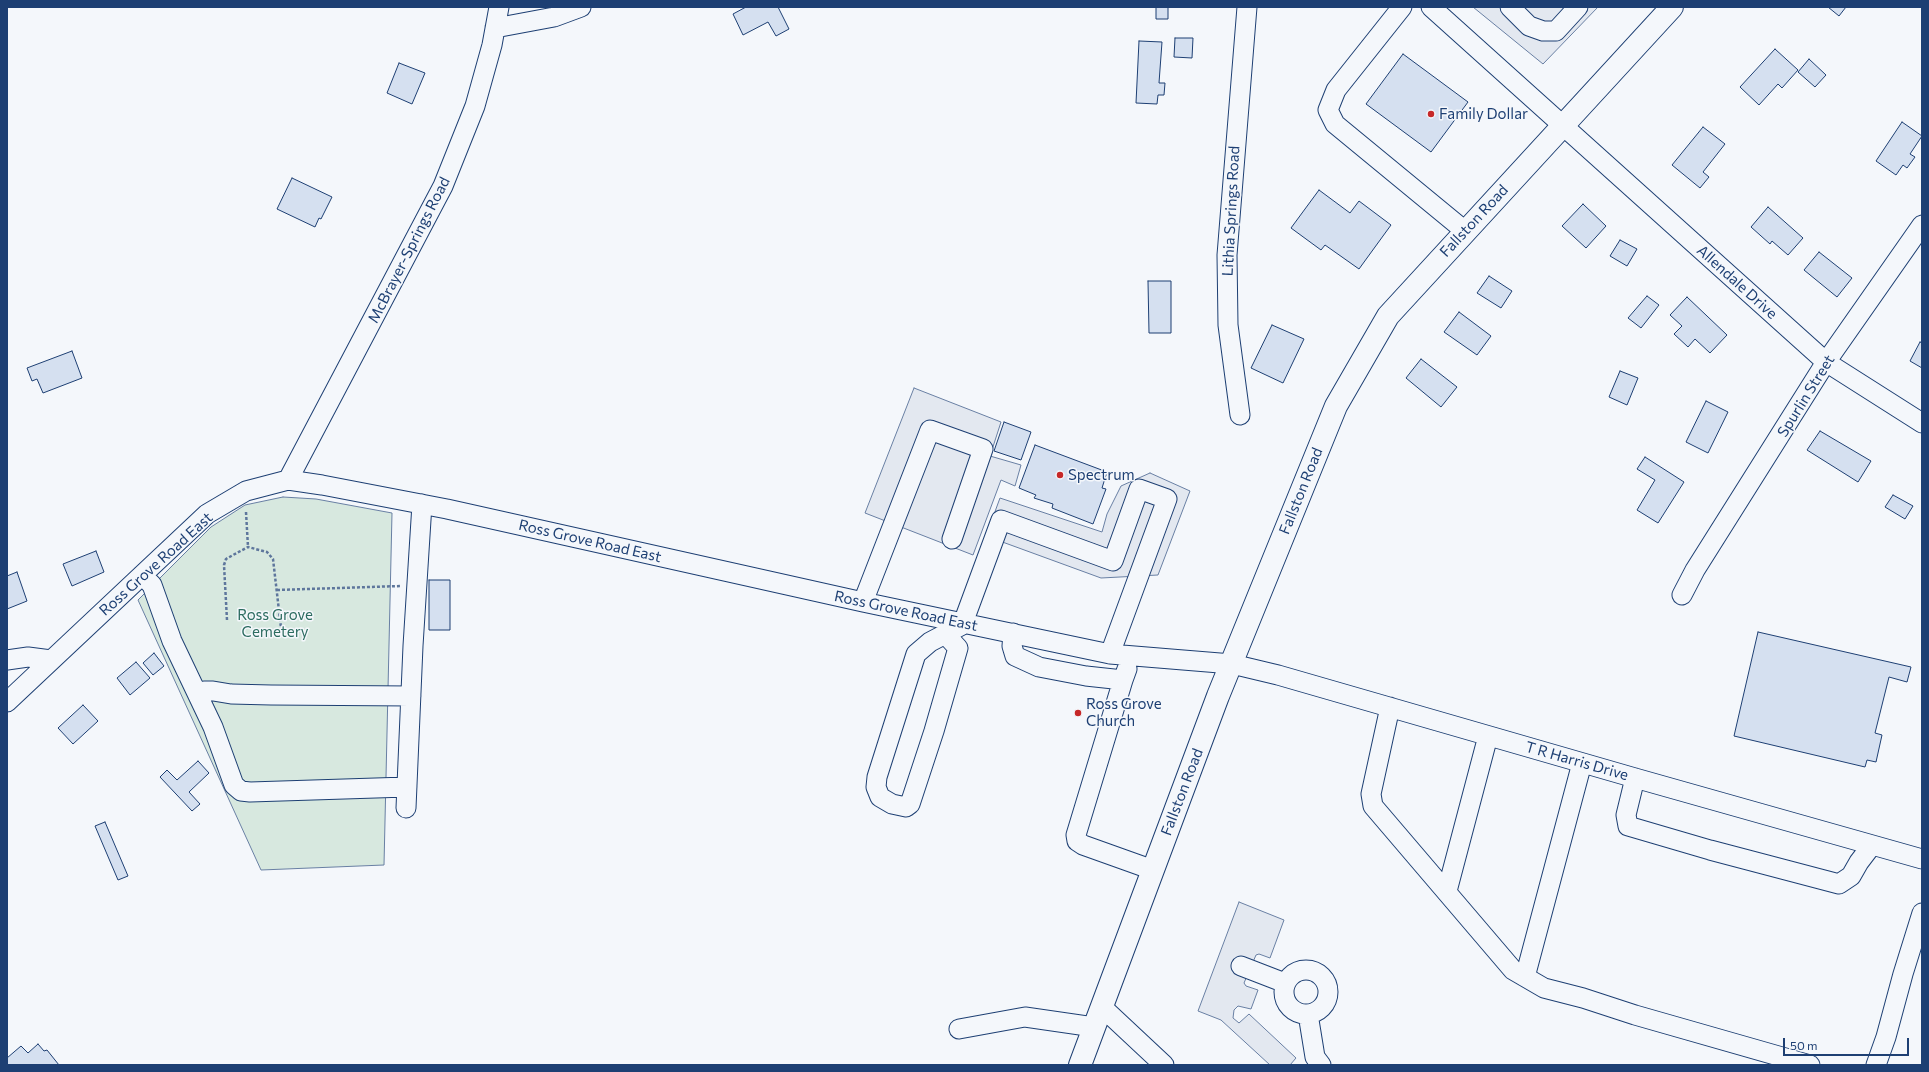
<!DOCTYPE html>
<style>
body{margin:0}
#map{position:relative;width:1929px;height:1072px;overflow:hidden;background:#f4f7fb;font-family:Commissioner,sans-serif}
canvas{display:block}
.frame{position:absolute;inset:0;border:8px solid #1d3f73;pointer-events:none}
.scale{position:absolute;left:1783px;top:1038px;width:126px;height:18px;box-sizing:border-box;border:2px solid #1d3f73;border-top:0;padding-left:5px;font-size:12px;line-height:14px;white-space:nowrap;color:#1d3f73;-webkit-text-stroke:3px #f4f7fb;paint-order:stroke}
</style>
<div id="map">
<canvas width="1929" height="1072"></canvas>
<div class="frame"></div>
<div class="scale">50 m</div>
</div>
<script>
const ctx = document.querySelector('canvas').getContext('2d');
ctx.lineJoin = 'round';
function fill(path, color) { ctx.fillStyle = color; ctx.fill(path, 'evenodd'); }
const toPath = rows => new Path2D(rows.map(r => 'M' + r).join(''));
function trace(path, color, width, dash) { ctx.strokeStyle = color; ctx.lineWidth = width; ctx.lineCap = dash ? 'butt' : 'round'; ctx.setLineDash(dash || []); ctx.stroke(path); }
function write(font, color, halo, rows, align = 'center') {
  ctx.font = font + ' Commissioner,sans-serif'; ctx.lineWidth = 3; ctx.setLineDash([]); ctx.textBaseline = 'middle'; ctx.strokeStyle = halo; ctx.fillStyle = color; for (const [text, x, y, turn = 0] of rows) {
    ctx.save(); ctx.translate(x, y); ctx.rotate((+turn || 0) * Math.PI / 180); ctx.textAlign = isNaN(turn) ? turn : align; if (halo) ctx.strokeText(text, 0, 0); ctx.fillText(text, 0, 0); ctx.restore();
  }
}
const green = toPath([
 [283,497,316,499,392,513,384,865,261,870,138,600,211,527,245,505,283,497]
]);
const parking = toPath([
 [1473,7,1598,7,1543,64,1473,7],
 [914,388,1001,422,990,456,1021,465,1015,486,1001,480,973,555,865,513,914,388],
 [1150,473,1190,491,1158,575,1101,578,986,536,1000,498,1102,532,1107,514,1121,486,1150,473],
 [1239,902,1284,920,1270,958,1259,954,1256,955,1244,983,1246,986,1258,990,1251,1009,1238,1006,1234,1010,1233,1018,1239,1023,1249,1014,1296,1058,1290,1065,1270,1065,1221,1020,1198,1011,1239,902]
]);
const building = toPath([
 [746,7,778,7,789,29,776,36,768,22,743,35,733,14,746,7],
 [1156,7,1168,7,1168,19,1156,19,1156,7],
 [1828,7,1846,7,1839,16,1828,7],
 [1175,38,1193,38,1192,58,1174,57,1175,38],
 [1139,41,1162,42,1159,83,1165,83,1164,95,1158,95,1157,104,1136,103,1139,41],
 [1775,49,1798,70,1782,88,1778,84,1759,105,1740,87,1775,49],
 [1403,54,1468,102,1431,152,1366,104,1403,54],
 [1809,59,1826,75,1815,87,1798,72,1809,59],
 [399,63,425,73,412,104,387,93,399,63],
 [1902,122,1922,136,1910,154,1915,157,1907,168,1903,165,1896,175,1876,161,1902,122],
 [1703,127,1725,144,1703,172,1709,177,1700,188,1672,165,1703,127],
 [292,178,332,197,321,219,319,218,315,227,277,209,292,178],
 [1319,190,1350,213,1359,201,1391,225,1359,269,1325,245,1321,250,1291,228,1319,190],
 [1583,204,1606,226,1586,248,1562,226,1583,204],
 [1768,207,1803,238,1788,255,1772,241,1770,244,1751,227,1768,207],
 [1620,240,1637,249,1627,266,1610,256,1620,240],
 [1819,252,1852,278,1837,297,1804,270,1819,252],
 [1489,276,1512,291,1501,308,1477,293,1489,276],
 [1148,281,1171,281,1171,333,1149,333,1148,281],
 [1647,296,1659,305,1641,328,1628,318,1647,296],
 [1687,297,1727,335,1710,353,1695,339,1688,347,1674,334,1682,326,1670,315,1687,297],
 [1459,312,1491,336,1477,355,1444,332,1459,312],
 [1272,325,1304,339,1283,383,1251,368,1272,325],
 [1920,342,1922,343,1922,368,1910,361,1920,342],
 [72,351,82,378,43,393,37,379,32,381,27,368,72,351],
 [1421,359,1457,387,1441,407,1406,378,1421,359],
 [1620,371,1638,378,1627,405,1609,397,1620,371],
 [1706,401,1728,412,1708,453,1686,442,1706,401],
 [1004,422,1031,432,1021,460,994,451,1004,422],
 [1820,431,1871,461,1858,482,1807,450,1820,431],
 [1035,445,1107,472,1102,488,1106,489,1093,524,1052,508,1053,504,1034,498,1036,495,1019,488,1035,445],
 [1645,457,1684,482,1658,523,1637,510,1655,480,1637,469,1645,457],
 [1893,495,1913,506,1905,519,1885,507,1893,495],
 [96,551,104,572,72,586,63,564,96,551],
 [17,572,27,601,7,609,7,576,17,572],
 [429,580,450,580,450,630,429,630,429,580],
 [1758,632,1911,667,1907,682,1889,677,1875,733,1882,735,1876,762,1867,760,1865,767,1734,736,1758,632],
 [154,653,164,666,153,675,143,663,154,653],
 [136,662,150,678,130,695,117,678,136,662],
 [83,705,98,721,73,744,58,728,83,705],
 [198,761,209,773,189,792,200,804,192,811,160,777,167,770,177,780,198,761],
 [105,822,128,876,118,880,95,826,105,822],
 [38,1044,44,1051,47,1050,59,1065,7,1065,7,1058,21,1046,28,1053,38,1044]
]);
const path = toPath([
 [246,512,248,547],
 [277,590,401,586],
 [227,620,224,565,226,559,233,555,248,547,267,552,273,559,281,628]
]);
const minor = toPath([
 [1402,7,1336,90,1328,110,1335,124,1465,231],
 [1431,7,1826,362,1922,423],
 [1510,7,1529,26,1543,31,1556,31,1578,7],
 [495,28,554,17,581,7],
 [1240,415,1228,325,1227,255,1247,7],
 [288,480,443,186,475,106,492,45,499,7],
 [142,575,152,585,172,641,213,727,234,785,241,791,250,792,407,787],
 [1682,595,1695,570,1826,362,1922,225],
 [863,602,930,430,983,449,952,539],
 [963,623,1001,520,1113,561,1139,489,1167,499,1110,654],
 [1013,633,1012,646,1015,656,1039,667,1086,676,1123,680,1127,669],
 [946,635,958,648,934,731,910,804,906,807,892,804,880,797,876,787,877,777,916,654,930,642,966,623],
 [7,660,28,657,51,660],
 [1123,680,1076,835,1077,841,1083,845,1153,870],
 [198,693,204,691,213,691,231,694,271,695,411,696],
 [7,702,207,514,246,491,288,480,322,485,447,509,863,602,1110,654,1232,664,1278,675,1635,778,1922,859],
 [1390,707,1371,794,1373,806,1513,970,1544,988,1583,998,1635,1015,1810,1065],
 [1635,778,1626,815,1628,826,1710,850,1839,884,1851,876,1859,862,1872,845],
 [406,808,413,646,422,504],
 [1447,891,1488,736],
 [1241,966,1285,983],
 '1284 992a22 22 0 1 1 44 0a22 22 0 1 1-44 0Z',
 [1525,977,1582,763],
 [1102,1007,1164,1065],
 [1308,1014,1315,1057,1321,1065],
 [959,1029,1025,1017,1094,1027],
 [1876,1065,1886,1037,1903,974,1922,913]
]);
const major = toPath([
 [1080,1065,1218,696,1336,406,1388,316,1672,7]
]);
const markers = [
 [1431,114,4,"#c62828"],
 [1060,475,4,"#c62828"],
 [1078,713,4,"#c62828"]
];
const poiNames = [
 ["Family Dollar",1439,114],
 ["Spectrum",1068,475],
 ["Ross Grove",1086,704],
 ["Church",1086,721]
];
const streetNames = [
 ["Lithia Springs Road",1231,211,-87],
 ["Fallston Road",1474,221,-47],
 ["McBrayer-Springs Road",409,250,-63],
 ["Allendale Drive",1737,282,42],
 ["Spurlin Street",1806,396,-58],
 ["Fallston Road",1301,491,-68],
 ["Ross Grove Road East",590,541,13],
 ["Ross Grove Road East",156,564,-42],
 ["Ross Grove Road East",906,611,12],
 ["T R Harris Drive",1577,761,16],
 ["Fallston Road",1182,792,-69]
];
const parkNames = [
 ["Ross Grove",275,615],
 ["Cemetery",275,632]
];
fill(green, '#d7e8df');
trace(green, '#687fa3', 1);
fill(parking, '#e3e8f0');
trace(parking, '#687fa3', 1);
fill(building, '#d5e0f0');
trace(building, '#1d3f73', 1);
trace(minor, '#1d3f73', 21);
trace(major, '#1d3f73', 24);
trace(path, '#5e769c', 2.5, [3, 2]);
trace(minor, '#f4f7fb', 19);
trace(major, '#f4f7fb', 22);
for (const [x, y, r, color] of markers) { const dot = new Path2D(); dot.arc(x, y, r, 0, 2 * Math.PI); ctx.fillStyle = color; ctx.fill(dot); trace(dot, '#f4f7fb', 1.5); }
write('15px', '#1d3f73', '#f4f7fb', poiNames, 'left');
write('15px', '#1d3f73', '#f4f7fb', streetNames);
write('15px', '#2c6c60', '#f4f7fb', parkNames);
</script>
